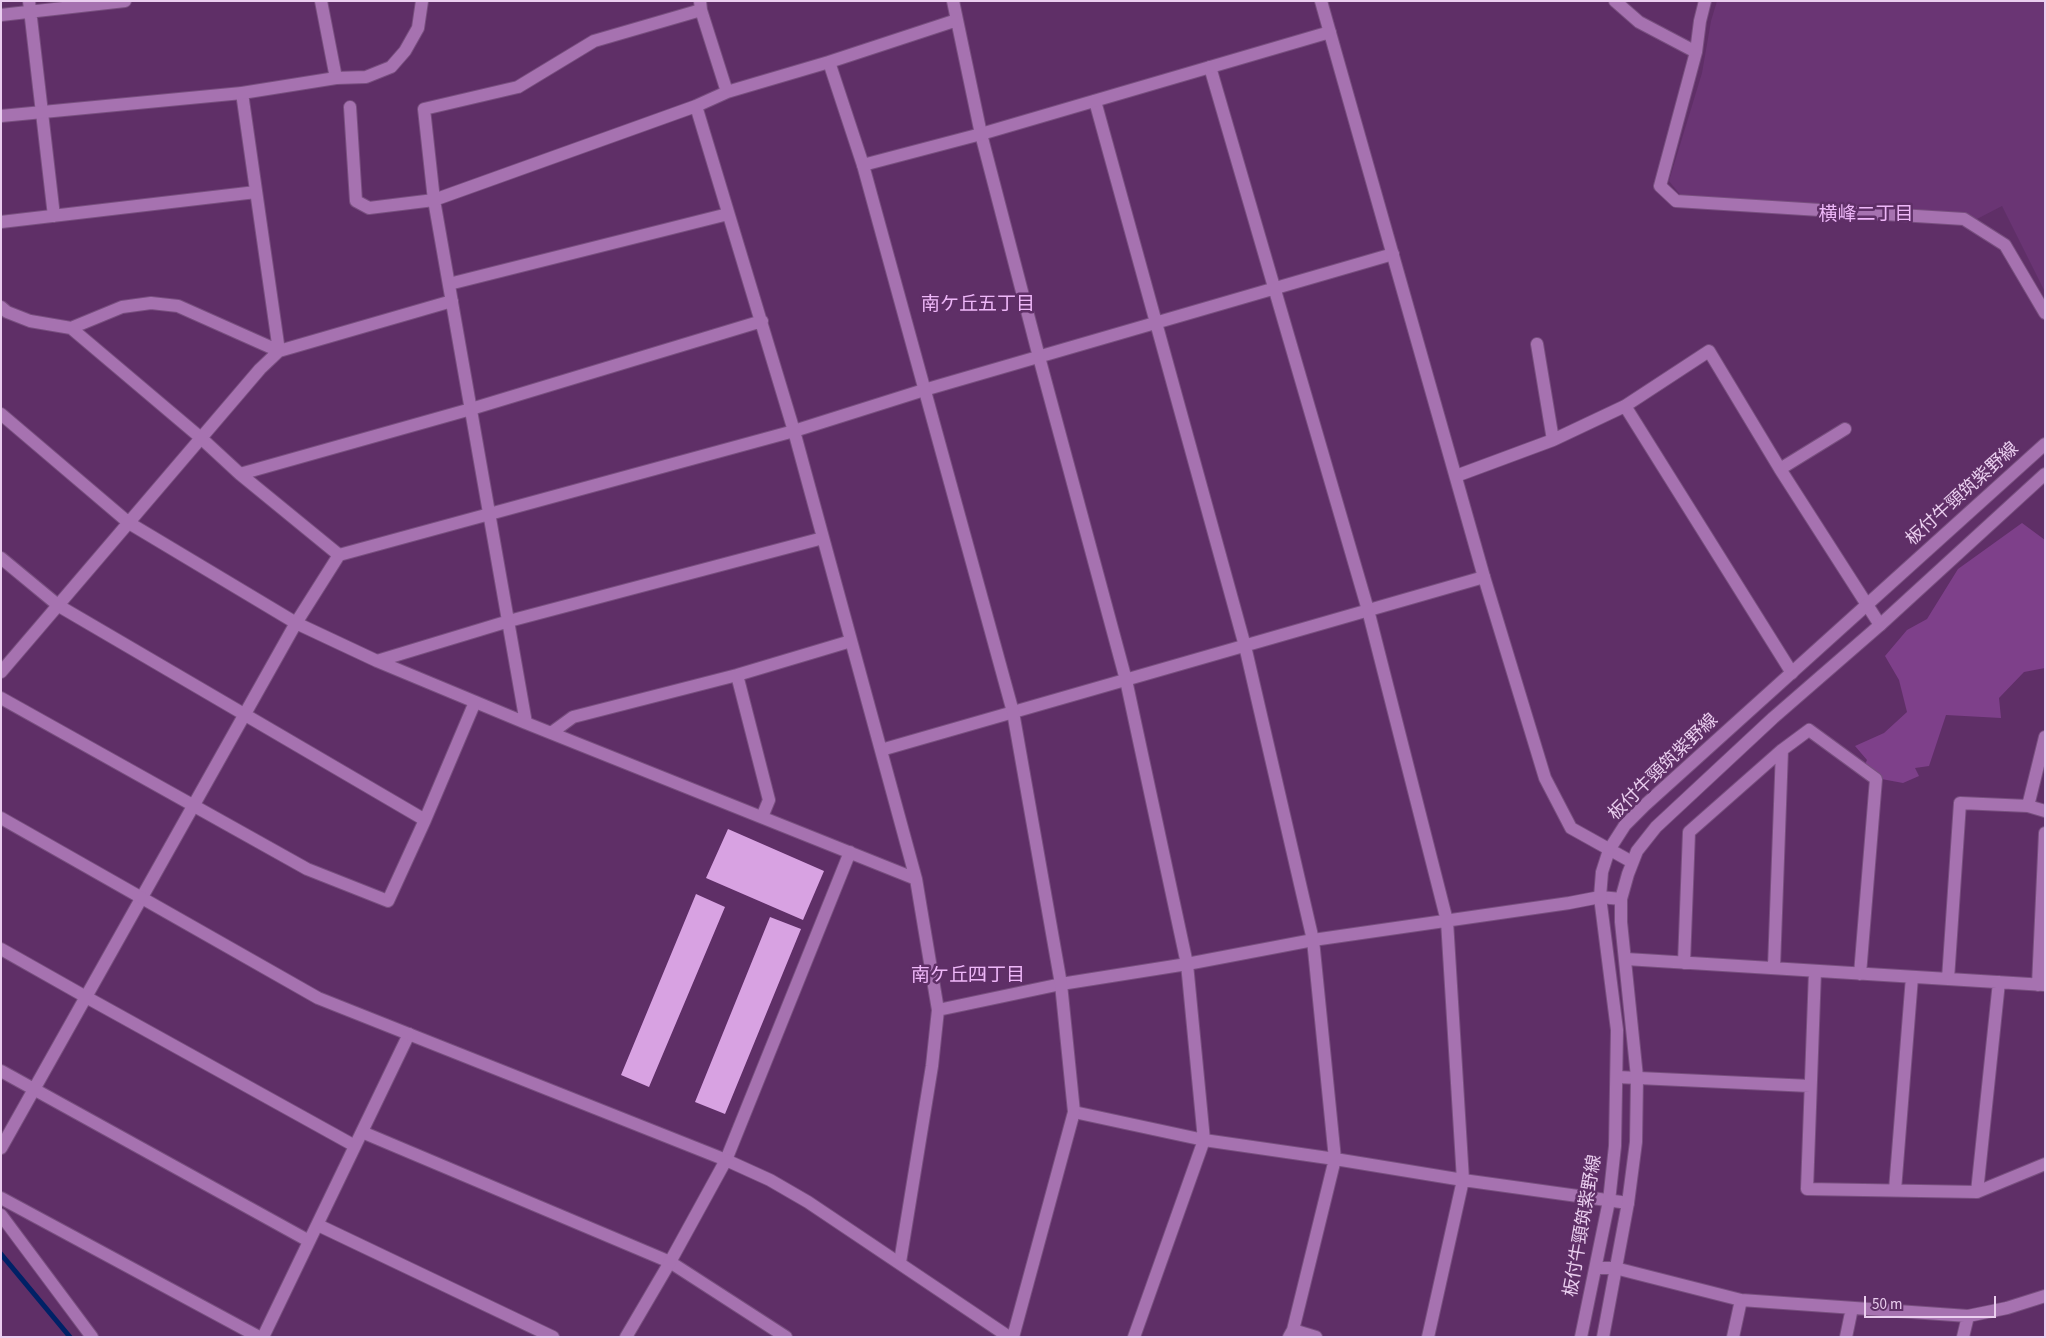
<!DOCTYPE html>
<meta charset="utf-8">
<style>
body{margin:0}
#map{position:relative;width:2046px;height:1338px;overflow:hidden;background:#5f2f67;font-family:"Source Sans 3",sans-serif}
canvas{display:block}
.frame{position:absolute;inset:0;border:2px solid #eaceef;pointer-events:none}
.scale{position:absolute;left:1864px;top:1296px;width:132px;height:22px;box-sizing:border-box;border:2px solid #eaceef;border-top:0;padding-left:6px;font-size:15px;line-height:18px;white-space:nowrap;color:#eaceef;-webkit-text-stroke:4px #5f2f67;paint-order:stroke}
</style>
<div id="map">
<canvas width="2046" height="1338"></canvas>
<div class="frame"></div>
<div class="scale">50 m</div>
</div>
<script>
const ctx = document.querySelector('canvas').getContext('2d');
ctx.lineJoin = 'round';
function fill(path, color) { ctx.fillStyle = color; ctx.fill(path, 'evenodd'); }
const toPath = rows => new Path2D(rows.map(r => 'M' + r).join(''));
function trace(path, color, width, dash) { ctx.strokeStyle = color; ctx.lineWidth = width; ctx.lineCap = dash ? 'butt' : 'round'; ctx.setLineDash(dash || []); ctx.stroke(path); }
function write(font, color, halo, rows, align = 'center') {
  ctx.font = font + ' "Source Sans 3","Noto Sans JP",sans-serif'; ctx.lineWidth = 5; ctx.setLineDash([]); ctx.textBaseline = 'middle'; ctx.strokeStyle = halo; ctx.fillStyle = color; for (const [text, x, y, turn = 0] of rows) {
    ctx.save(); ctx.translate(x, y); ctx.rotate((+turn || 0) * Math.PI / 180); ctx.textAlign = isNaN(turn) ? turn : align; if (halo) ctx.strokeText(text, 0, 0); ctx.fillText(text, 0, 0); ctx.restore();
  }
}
const built = toPath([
 [1717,1,2045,1,2045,292,2002,206,1977,219,1682,197,1669,181,1702,73,1711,21]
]);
const green = toPath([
 [2022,523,2045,540,2045,668,2024,672,1999,698,2001,718,1946,715,1929,766,1915,768,1919,776,1903,783,1860,775,1867,760,1855,746,1884,733,1907,712,1899,680,1885,656,1907,630,1927,619,1958,569]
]);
const stream = toPath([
 [1,1254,70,1337]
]);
const building = toPath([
 [728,829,824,871,803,920,706,878],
 [696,894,725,907,649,1087,621,1075],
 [770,917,801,929,725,1114,695,1102]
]);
const street = toPath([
 [29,1,54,216],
 [321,1,336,78],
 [700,1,701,10,594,41,518,87,424,109,434,200,526,723,916,879],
 [953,1,981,134,1039,357,1126,680,1187,964,1204,1140,1134,1337],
 [1615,1,1639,22,1696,52],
 [1705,1,1700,21,1696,52,1660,186,1676,201,1964,219,2005,245,2045,313],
 [701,10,727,92],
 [1,15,125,1],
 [829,62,863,165],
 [1210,67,1368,610,1447,921,1463,1180,1428,1337],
 [242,93,279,351],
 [1095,101,1245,646,1313,940,1335,1159,1293,1330,1289,1337],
 [696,106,794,431,916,879,938,1010,932,1066,900,1262],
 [350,107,356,201,369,208,434,200,696,106,727,92,829,62,957,20],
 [1,222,256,192],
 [449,284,728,214],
 [1,307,7,312,30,321,71,328,122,307,151,303,178,306,279,351],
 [71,328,201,438,240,474,339,555],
 [1625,406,1792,673],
 [1,414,129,523,296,623,377,661,526,723],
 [1553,440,1625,406,1709,351,1780,469,1880,625],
 [1780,469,1845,429],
 [240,474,471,409,762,321],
 [1456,476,1553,440,1537,344],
 [1,558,59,606,425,820],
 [377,661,509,621,823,538],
 [1,672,260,369,279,351,452,301],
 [737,675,769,800,762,817],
 [1,698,307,869,388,901,425,820,475,702],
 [551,733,573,717,737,675,851,641],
 [881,750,1484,577],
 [2028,806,2045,811],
 [1,949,86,997,355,1146],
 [1626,959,2045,985],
 [1684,963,1689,832,1782,750,1809,730,1876,779,1860,974],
 [1774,967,1782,750],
 [1815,971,1807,1189,1977,1192,2045,1164],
 [1948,979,1960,803,2028,806,2045,737],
 [2038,985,2045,833],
 [938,1010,1061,984,1187,964,1313,940,1569,903,1600,897,1621,899],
 [1,1071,309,1241],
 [1617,1077,1810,1086],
 [1074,1112,1204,1140,1335,1159,1463,1180,1628,1203],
 [362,1132,670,1262,786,1337],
 [1,1148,296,623,339,555,794,431,924,390,1393,254],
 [726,1160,850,852],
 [1895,1190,1912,977],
 [1977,1192,1999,982],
 [1,1198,259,1337],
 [1,1215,92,1337],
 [318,1225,553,1337],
 [1596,1268,1615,1268,1741,1300,1968,1316,2007,1308,2045,1296],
 [1293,1330,1316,1337],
 [263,1337,409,1034],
 [1733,1337,1741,1300],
 [1846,1337,1852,1308],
 [1963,1337,1968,1316]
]);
const secondary = toPath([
 [1321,1,1484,577,1545,778,1571,828,1632,862],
 [1,116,242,93,336,78,366,77,391,67,405,51,418,28,422,1],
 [1,818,318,998,726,1160,770,1180,808,1202,1009,1337],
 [626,1337,670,1262,726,1160],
 [1013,1337,1074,1112,1061,984,1013,712,863,165,981,134,1330,32],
 [1581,1337,1609,1201,1615,1146,1617,1030,1600,897,1602,872,1609,850,1625,825,1645,805,2045,444],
 [1603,1337,1628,1203,1636,1142,1637,1077,1621,922,1621,899,1628,874,1637,851,1656,827,1773,718,1880,625,2045,474]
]);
const streetNames = [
 ["板付牛頸筑紫野線",1963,495,-42],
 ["板付牛頸筑紫野線",1664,768,-44],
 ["板付牛頸筑紫野線",1584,1226,-80]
];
const neighbourhoodNames = [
 ["横峰二丁目",1866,216],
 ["南ケ丘五丁目",978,306],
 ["南ケ丘四丁目",968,977]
];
fill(built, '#6a3574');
fill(green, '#7e408a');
trace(stream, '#002166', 5);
fill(building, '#d8a2e2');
trace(street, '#784f7f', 14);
trace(secondary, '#784f7f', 14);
trace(street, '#a672b0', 12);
trace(secondary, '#a672b0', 12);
write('18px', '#eaceef', '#5f2f67', streetNames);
write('19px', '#eeb7f8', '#5f2f67', neighbourhoodNames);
</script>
